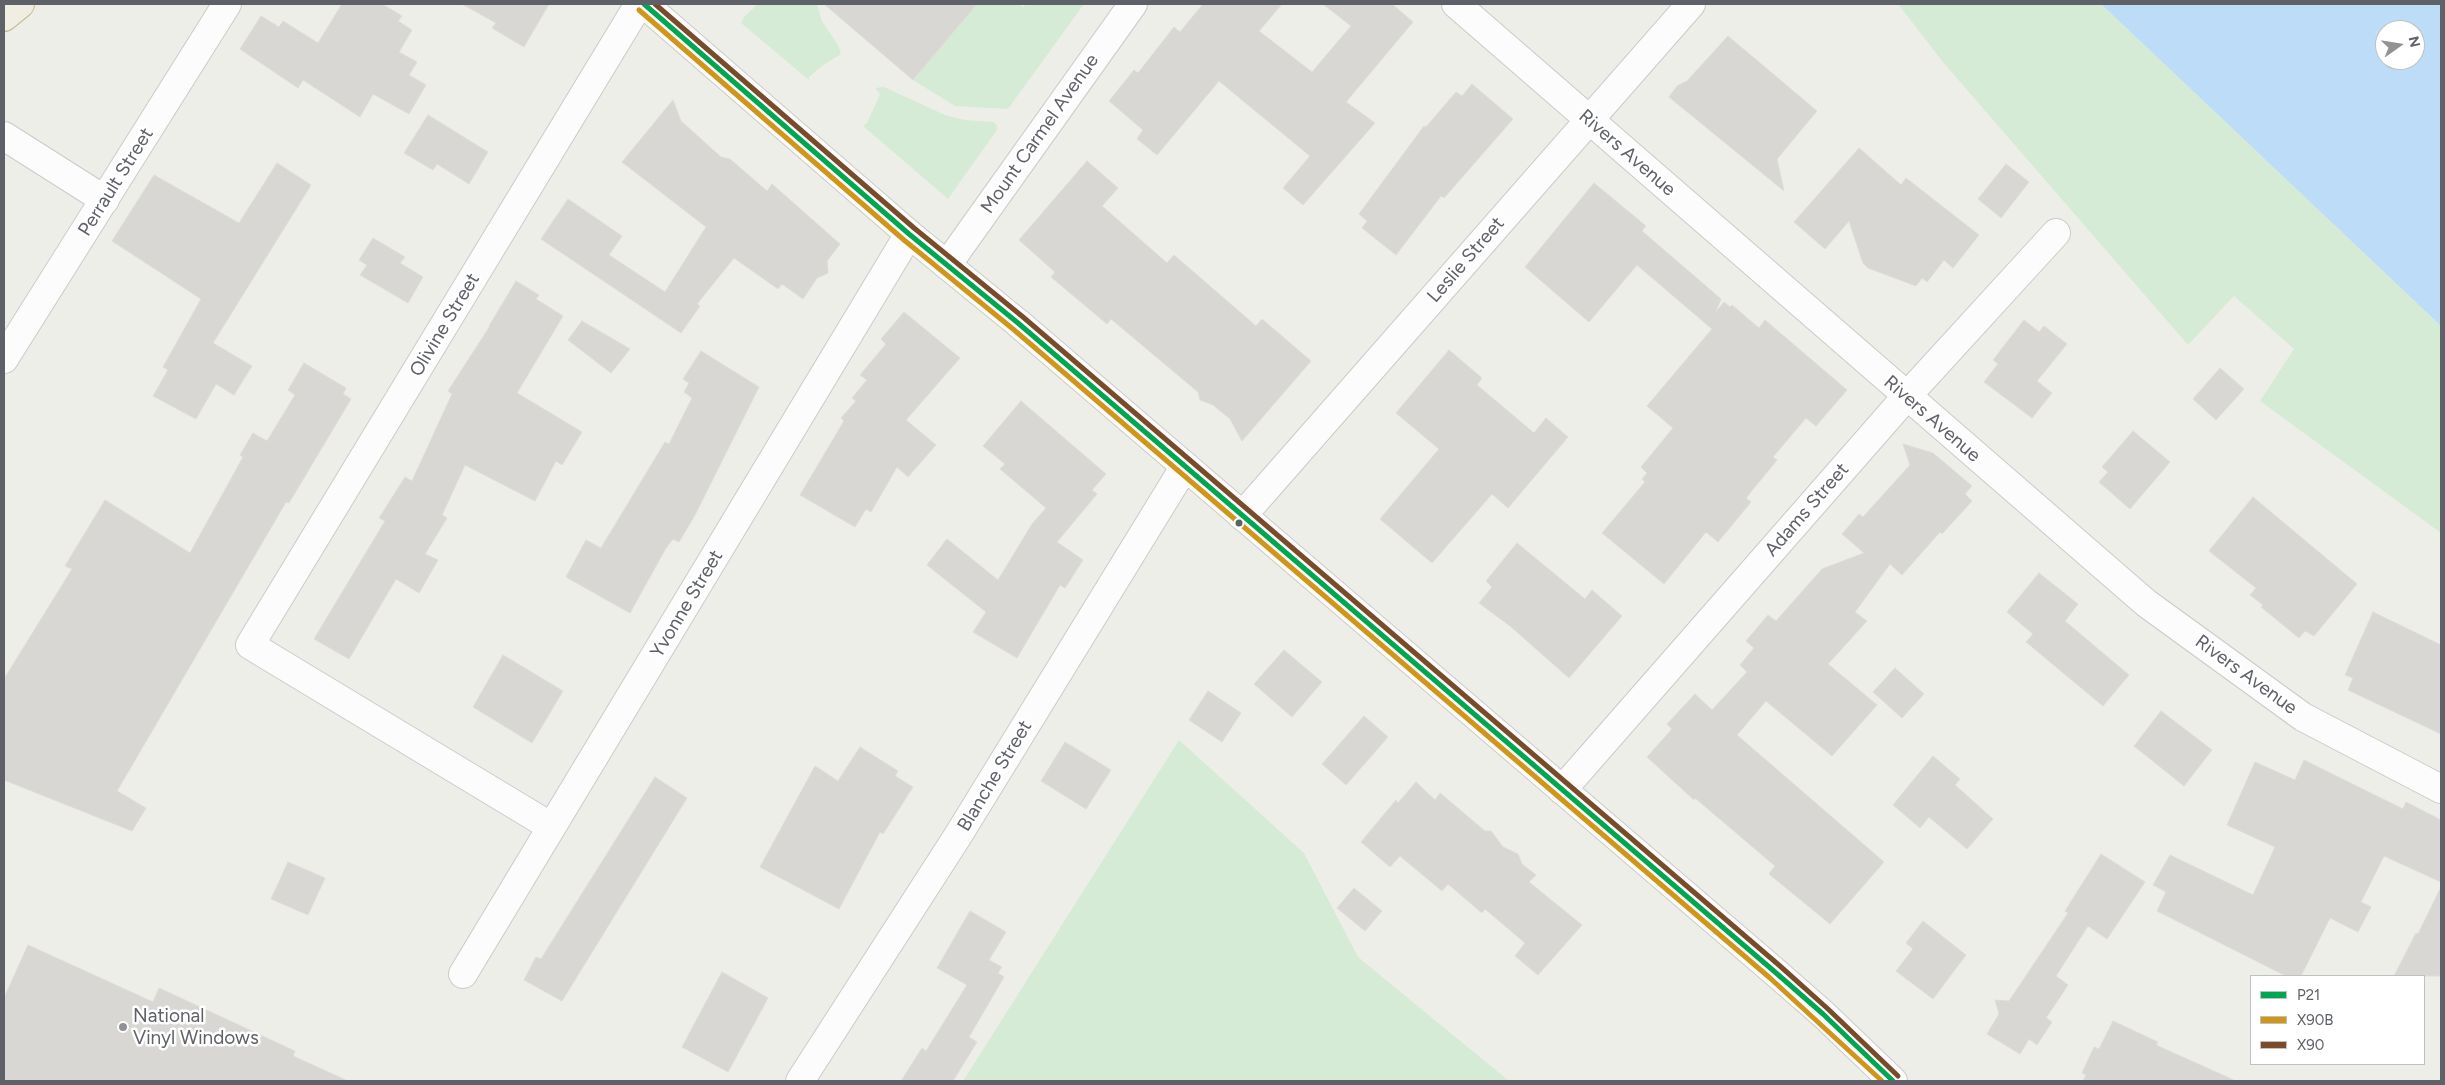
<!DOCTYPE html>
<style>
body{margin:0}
#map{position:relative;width:2445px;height:1085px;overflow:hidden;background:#eeeee9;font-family:Figtree,sans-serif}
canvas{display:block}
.frame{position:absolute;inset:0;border:5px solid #5e6167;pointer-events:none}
.legend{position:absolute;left:2250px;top:975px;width:175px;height:90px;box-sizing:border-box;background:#fff;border:1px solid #bfc0c2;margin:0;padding:6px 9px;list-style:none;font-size:15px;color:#5e6167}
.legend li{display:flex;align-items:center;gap:10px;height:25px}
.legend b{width:25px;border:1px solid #bfc0c2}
.north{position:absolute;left:2375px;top:20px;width:50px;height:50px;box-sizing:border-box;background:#fff;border:1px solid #bfc0c2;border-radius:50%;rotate:77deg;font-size:14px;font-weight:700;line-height:20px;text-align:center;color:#5e6167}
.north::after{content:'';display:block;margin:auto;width:18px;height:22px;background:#909294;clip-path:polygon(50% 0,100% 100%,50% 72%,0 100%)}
</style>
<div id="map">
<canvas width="2445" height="1085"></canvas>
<div class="frame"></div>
<ul class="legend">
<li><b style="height:6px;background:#00a651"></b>P21</li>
<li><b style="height:6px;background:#d1951a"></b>X90B</li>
<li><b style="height:6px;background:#7a4b2a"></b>X90</li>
</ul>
<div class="north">N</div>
</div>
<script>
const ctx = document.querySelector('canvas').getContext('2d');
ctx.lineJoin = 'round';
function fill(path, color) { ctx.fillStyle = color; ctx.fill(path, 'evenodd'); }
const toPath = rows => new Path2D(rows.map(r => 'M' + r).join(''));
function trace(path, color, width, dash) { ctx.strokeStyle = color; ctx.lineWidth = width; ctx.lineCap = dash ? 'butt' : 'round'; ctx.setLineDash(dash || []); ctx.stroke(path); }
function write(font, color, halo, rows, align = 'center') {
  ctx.font = font + ' Figtree,sans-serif'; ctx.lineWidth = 5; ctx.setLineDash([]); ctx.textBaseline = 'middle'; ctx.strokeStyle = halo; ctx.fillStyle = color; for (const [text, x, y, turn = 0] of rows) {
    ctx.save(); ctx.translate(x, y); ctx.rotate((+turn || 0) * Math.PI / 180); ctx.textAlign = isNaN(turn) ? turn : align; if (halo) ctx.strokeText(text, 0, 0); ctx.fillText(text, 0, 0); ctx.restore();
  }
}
const green = toPath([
 [758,4,817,4,822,21,838,45,841,54,822,66,809,77,809,80,741,23,744,17],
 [977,4,1019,4,1023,7,1026,4,1084,4,1008,109,955,106,913,80],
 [1898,4,2101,4,2441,326,2441,533,2260,401,2294,349,2234,296,2188,345,1942,61],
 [884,87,945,115,965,120,993,122,997,125,997,130,948,199,863,126,867,123,880,94,875,88],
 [1179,740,1304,853,1358,957,1509,1081,963,1081]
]);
const water = toPath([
 [2101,4,2441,4,2441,326],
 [2385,30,2415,30,2415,60,2385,60]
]);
const building = toPath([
 [342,4,382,4,402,16,398,21,412,30,399,52,417,62,409,75,426,85,409,114,373,94,360,117,303,80,298,88,240,49,261,16,279,27,283,21,318,43,342,4],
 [462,4,549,4,524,47,492,28,496,23,462,4],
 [824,4,977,4,913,80,824,4],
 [1203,4,1282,4,1259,31,1312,72,1351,26,1323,4,1392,4,1413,22,1346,102,1375,123,1303,205,1283,188,1310,156,1219,81,1157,155,1137,139,1143,130,1109,101,1134,70,1138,73,1174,27,1180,32,1203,4],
 [1728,36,1817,111,1777,159,1784,191,1669,97,1677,86,1687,81,1728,36],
 [1472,84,1513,119,1444,198,1441,196,1396,255,1362,228,1367,221,1359,214,1424,126,1426,127,1456,92,1462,96,1472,84],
 [673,100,681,121,721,157,730,159,767,191,772,184,840,244,827,261,828,273,817,278,803,299,782,284,778,289,734,258,697,304,700,306,681,333,541,239,568,199,622,236,609,255,665,292,706,227,622,162,673,100],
 [428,115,488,152,469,184,437,164,433,170,404,153,428,115],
 [1859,148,1901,185,1906,178,1979,235,1953,268,1944,260,1927,282,1922,278,1916,286,1868,268,1863,263,1849,221,1825,249,1794,222,1859,148],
 [1087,161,1118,188,1102,206,1167,263,1174,255,1256,326,1262,319,1311,361,1242,441,1230,419,1213,405,1200,400,1198,392,1111,319,1107,324,1051,277,1055,272,1019,240,1087,161],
 [277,163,311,185,213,343,252,366,234,395,216,384,196,419,153,396,168,370,163,367,201,299,112,241,154,175,239,223,277,163],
 [2006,164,2029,182,2001,218,1978,199,2006,164],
 [1594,183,1646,226,1642,231,1721,299,1715,313,1724,302,1730,307,1732,305,1759,328,1765,320,1847,390,1816,426,1806,418,1773,457,1777,460,1746,498,1751,502,1718,542,1706,532,1664,584,1602,533,1645,482,1642,479,1647,473,1641,467,1673,428,1647,406,1712,329,1637,265,1589,322,1525,267,1594,183],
 [373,238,405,257,400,263,423,277,408,303,360,275,367,265,359,260,373,238],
 [516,281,539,295,536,299,563,316,517,393,582,432,562,465,556,461,535,501,465,465,442,515,447,518,425,554,438,560,419,593,396,579,349,659,314,639,385,521,379,518,405,477,412,481,452,394,448,391,490,326,489,326,516,281],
 [904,312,960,358,906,420,936,445,908,477,897,467,871,512,866,509,855,527,800,495,844,421,841,418,856,401,852,398,867,380,860,375,886,344,881,339,904,312],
 [2024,320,2039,332,2044,326,2067,344,2037,381,2052,393,2032,418,1984,382,1998,364,1993,360,2024,320],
 [582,321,630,349,611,373,568,340,582,321],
 [1449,350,1482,378,1477,385,1534,433,1546,418,1568,437,1508,508,1492,494,1432,563,1380,519,1439,449,1396,413,1449,350],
 [701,351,759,387,695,515,679,542,673,539,666,548,630,613,566,577,586,540,601,548,665,442,669,444,692,398,684,392,689,383,683,379,701,351],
 [304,363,346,388,343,394,351,399,289,503,286,502,117,791,146,808,132,831,4,780,4,679,72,569,65,566,105,500,190,553,243,457,240,455,253,433,267,441,295,395,288,390,304,363],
 [2220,368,2244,389,2216,420,2193,399,2220,368],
 [1021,401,1106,474,1092,490,1097,494,1057,542,1083,560,1065,588,1060,585,1017,658,973,632,986,612,927,565,947,539,998,580,1032,524,1046,508,1000,469,1005,464,983,446,1021,401],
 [2133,431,2170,462,2130,509,2099,482,2108,472,2102,467,2133,431],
 [1903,444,1933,453,1972,486,1965,494,1972,501,1942,534,1940,532,1902,575,1890,564,1855,612,1867,621,1828,664,1877,705,1832,756,1766,701,1737,735,1884,862,1830,924,1769,874,1775,866,1695,798,1694,800,1647,757,1672,729,1667,724,1695,694,1712,710,1747,672,1740,665,1754,648,1746,641,1768,615,1776,621,1822,569,1864,553,1842,534,1859,514,1863,517,1910,465,1903,444],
 [2253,497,2357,584,2314,636,2305,631,2299,638,2261,607,2263,605,2250,595,2256,588,2209,551,2253,497],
 [1517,543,1585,599,1592,590,1622,616,1569,678,1510,626,1479,603,1492,587,1486,581,1517,543],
 [2039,573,2078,604,2065,621,2129,675,2103,706,2026,642,2033,634,2007,612,2039,573],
 [2373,612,2441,645,2441,734,2348,690,2353,678,2345,675,2373,612],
 [1284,650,1322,682,1292,717,1254,684,1284,650],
 [503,655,563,691,532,743,473,707,503,655],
 [1895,668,1924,694,1902,718,1873,692,1895,668],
 [1208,691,1241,713,1222,742,1189,720,1208,691],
 [2161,711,2212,750,2184,786,2134,746,2161,711],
 [1364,716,1388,737,1346,785,1322,764,1364,716],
 [1065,742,1111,770,1086,809,1041,781,1065,742],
 [860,747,898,771,895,776,913,787,883,834,880,832,839,909,760,867,815,766,838,781,860,747],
 [1933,756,1960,779,1955,785,1993,819,1967,849,1929,817,1920,828,1893,805,1933,756],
 [2304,760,2403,809,2406,802,2441,820,2441,882,2384,856,2361,902,2371,907,2358,932,2330,918,2301,976,2286,976,2157,911,2166,892,2153,885,2170,855,2253,895,2275,847,2227,825,2255,762,2295,780,2304,760],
 [655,777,687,798,562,1001,524,980,536,957,541,959,655,777],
 [1416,782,1435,800,1440,793,1485,831,1491,831,1503,847,1518,854,1522,864,1536,875,1529,882,1582,925,1538,975,1515,956,1525,943,1485,909,1482,913,1448,884,1442,891,1400,856,1390,867,1361,842,1396,800,1398,803,1416,782],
 [2101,854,2145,882,2107,939,2088,926,2056,976,2068,985,2046,1018,2052,1022,2037,1045,2029,1039,2020,1054,1987,1034,1999,1014,1995,1000,2009,1001,2068,913,2065,911,2101,854],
 [288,862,325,878,308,915,271,899,288,862],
 [2441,887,2441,976,2394,976,2416,933,2418,934,2441,887],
 [1354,888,1382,911,1365,931,1337,908,1354,888],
 [970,911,1006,932,989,960,1002,967,998,973,1004,977,969,1037,977,1042,953,1081,901,1081,922,1048,926,1051,967,985,937,968,970,911],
 [1923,921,1966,955,1933,999,1896,971,1913,949,1906,943,1923,921],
 [28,945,153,1002,159,988,295,1051,293,1056,348,1081,4,1081,4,998,28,945],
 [722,972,768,998,728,1072,682,1047,722,972],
 [2113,1021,2158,1042,2156,1045,2236,1081,2083,1081,2086,1075,2082,1073,2094,1047,2099,1049,2113,1021]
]);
const street = toPath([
 [1456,4,2146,603,2303,717,2441,789],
 [4,136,105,200],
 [947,265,1133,4],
 [4,359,227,4],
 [1242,516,1691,4],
 [1562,790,1906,397,2056,233],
 [550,826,250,645,639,4],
 [463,974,909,234],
 [800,1081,959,834,1185,466]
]);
const secondary = toPath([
 [644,4,909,234,1018,323,1775,972,1823,1014,1893,1081]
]);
const highway = toPath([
 [4,17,20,4]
]);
const bus1 = toPath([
 [644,4,909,234,1018,323,1775,972,1823,1014,1893,1081]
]);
const bus2 = toPath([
 [639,10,904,240,1013,329,1770,978,1882,1081]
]);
const bus3 = toPath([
 [655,4,914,228,1023,317,1780,966,1828,1009,1898,1076]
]);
const markers = [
 [1239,523,4.5,"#5e6167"],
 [123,1027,5,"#909294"]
];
const streetNames = [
 ["Mount Carmel Avenue",1040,134,-55],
 ["Rivers Avenue",1627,153,41],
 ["Perrault Street",116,182,-58],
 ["Leslie Street",1466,260,-49],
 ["Olivine Street",445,325,-59],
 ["Rivers Avenue",1932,419,41],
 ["Adams Street",1807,510,-49],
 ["Yvonne Street",687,604,-59],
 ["Rivers Avenue",2246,675,36],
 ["Blanche Street",995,776,-59]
];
const poiNames = [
 ["National",133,1016],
 ["Vinyl Windows",133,1038]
];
fill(green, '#d6ebd5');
fill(water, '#bddcf8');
fill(building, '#d8d7d4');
trace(building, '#dedcd8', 1);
trace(street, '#cacbc9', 30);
trace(secondary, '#cbcbca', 30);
trace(highway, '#c7bb95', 30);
trace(street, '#fcfcfc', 28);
trace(secondary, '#fcfcfc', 28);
trace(highway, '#f0ede2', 28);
trace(bus1, '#00a651', 5);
trace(bus2, '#d1951a', 5);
trace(bus3, '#7a4b2a', 5);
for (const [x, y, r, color] of markers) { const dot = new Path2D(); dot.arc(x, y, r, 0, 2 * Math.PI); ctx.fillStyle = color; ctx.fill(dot); trace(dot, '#fff', 2); }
write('19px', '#5e6167', '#fff', streetNames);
write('19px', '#5e6167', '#fff', poiNames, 'left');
</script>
